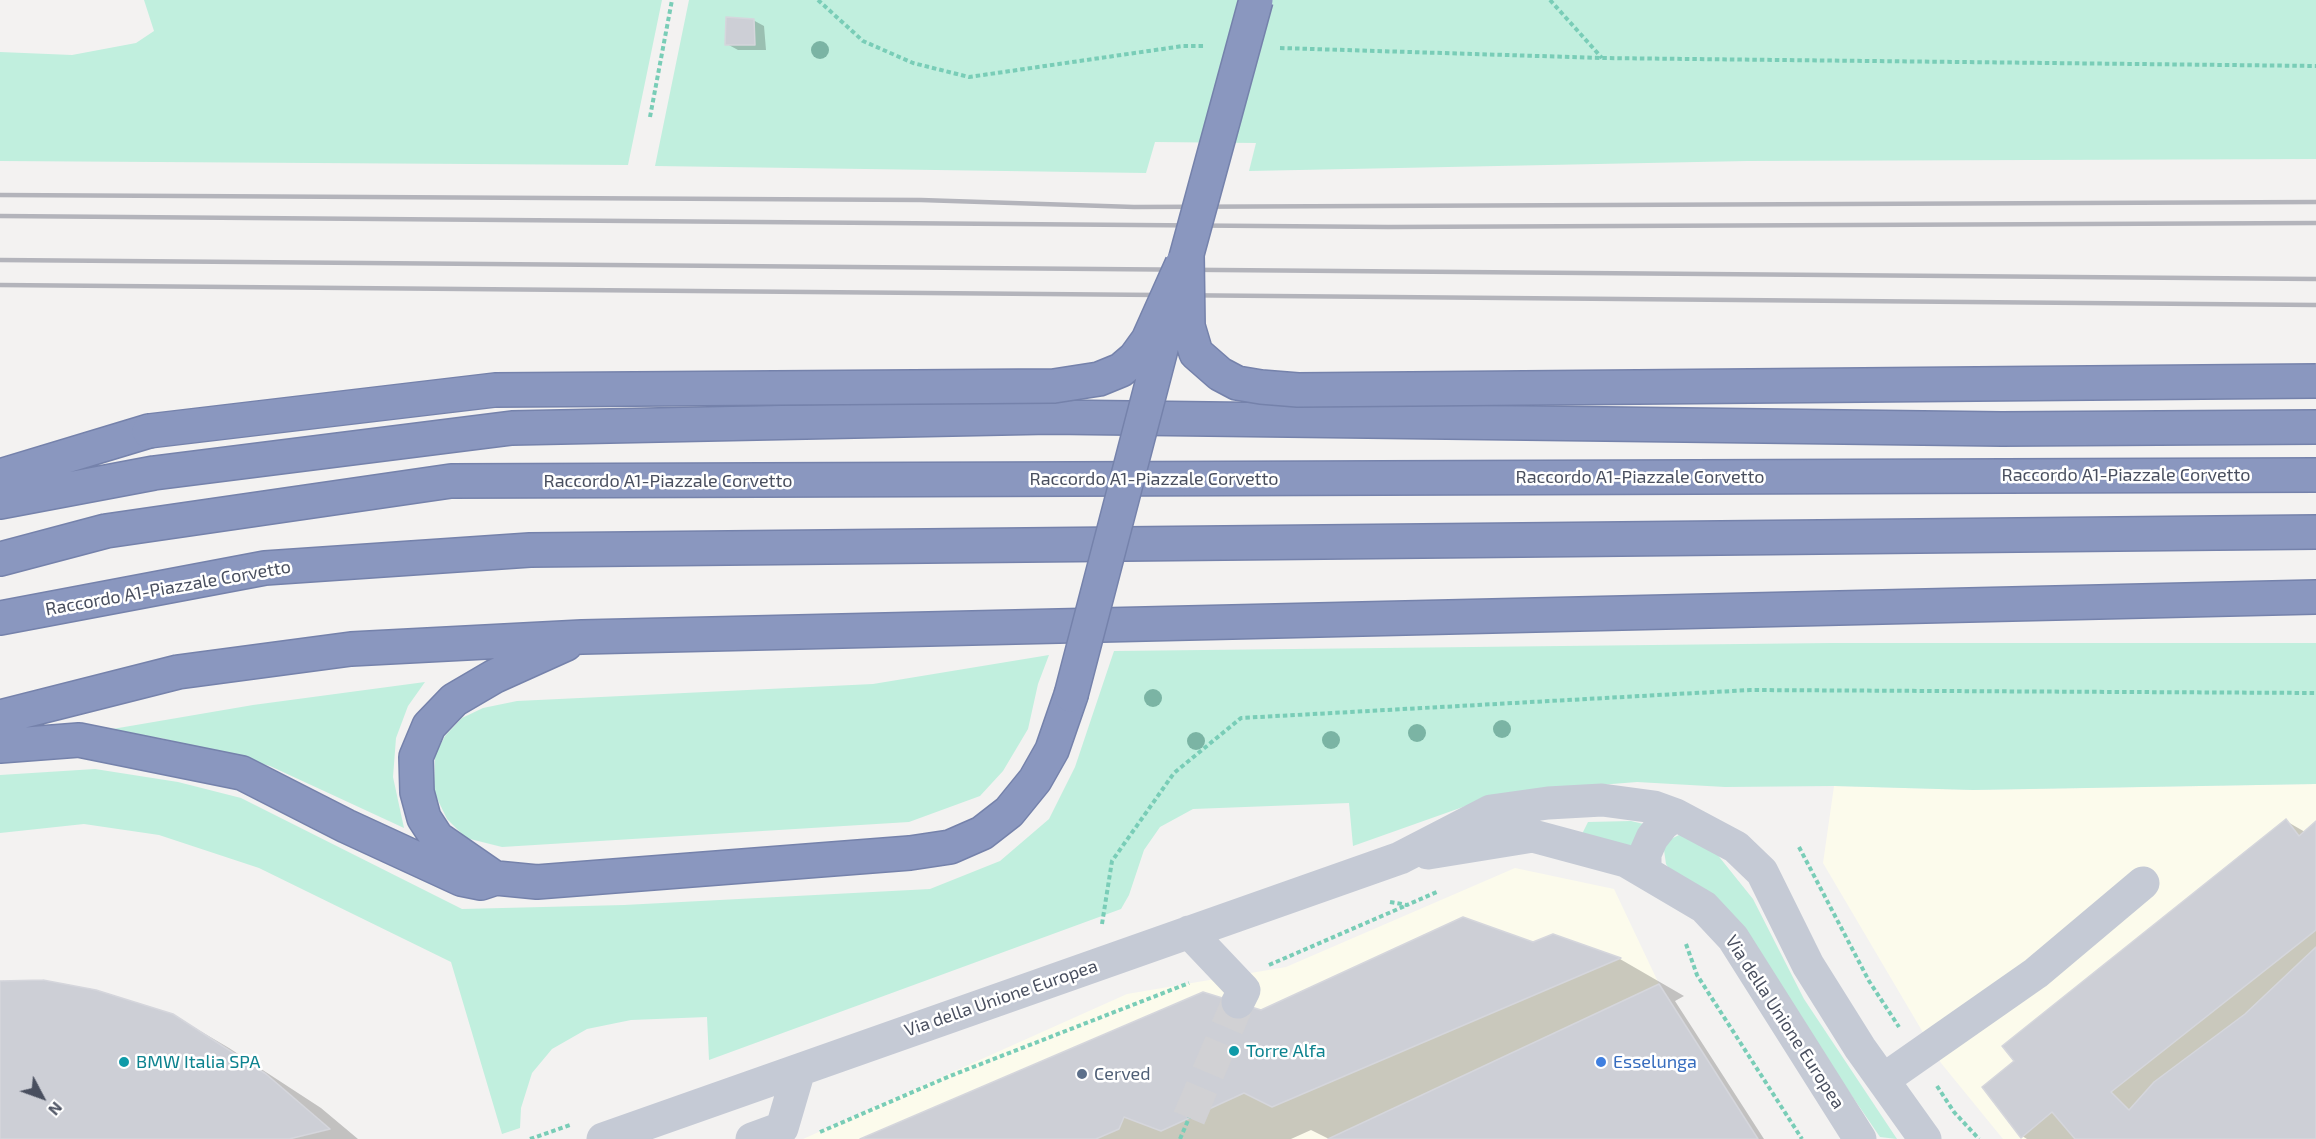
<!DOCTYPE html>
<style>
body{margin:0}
#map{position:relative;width:2316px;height:1139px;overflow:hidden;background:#f3f2f1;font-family:"Exo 2",sans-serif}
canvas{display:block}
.north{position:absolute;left:12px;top:1067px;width:60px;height:60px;-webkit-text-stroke:4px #fff;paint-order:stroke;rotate:131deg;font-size:16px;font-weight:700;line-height:24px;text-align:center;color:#494f5f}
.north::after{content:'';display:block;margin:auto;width:21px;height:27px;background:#494f5f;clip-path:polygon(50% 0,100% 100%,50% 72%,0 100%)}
</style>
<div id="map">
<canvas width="2316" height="1139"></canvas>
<div class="north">N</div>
</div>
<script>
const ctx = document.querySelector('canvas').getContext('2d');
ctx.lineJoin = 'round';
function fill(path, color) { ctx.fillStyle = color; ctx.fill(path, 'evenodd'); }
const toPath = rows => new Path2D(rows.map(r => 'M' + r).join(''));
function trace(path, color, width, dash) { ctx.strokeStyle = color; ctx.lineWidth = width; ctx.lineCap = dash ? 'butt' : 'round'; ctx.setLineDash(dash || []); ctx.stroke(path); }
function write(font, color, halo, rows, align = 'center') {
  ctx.font = font + ' "Exo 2",sans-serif'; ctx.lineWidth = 5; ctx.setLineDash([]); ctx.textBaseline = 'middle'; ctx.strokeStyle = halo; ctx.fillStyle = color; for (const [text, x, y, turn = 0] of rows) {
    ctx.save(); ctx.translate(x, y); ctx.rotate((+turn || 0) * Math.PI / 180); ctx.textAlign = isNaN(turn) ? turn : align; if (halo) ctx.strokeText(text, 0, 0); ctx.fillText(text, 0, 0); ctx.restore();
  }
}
const commercial = toPath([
 [2316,784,2316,1139,2003,1139,1941,1063,1823,863,1834,786,1973,790],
 [1515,868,1614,889,1659,984,1758,1139,803,1139,1127,994,1286,967]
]);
const green = toPath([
 [144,0,662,0,628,165,0,161,0,52,72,55,136,43,154,31],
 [689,0,2316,0,2316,159,1747,161,1249,171,1256,143,1155,142,1146,173,655,166],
 [1831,643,2316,643,2316,784,1973,790,1834,786,1725,787,1637,782,1574,787,1477,802,1353,846,1349,803,1193,809,1160,827,1144,850,1129,895,1121,909,709,1060,707,1017,631,1020,587,1029,552,1049,532,1073,521,1108,520,1128,502,1134,451,962,259,868,159,835,84,824,0,833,0,775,95,769,178,782,241,798,462,909,624,905,930,889,1000,861,1049,819,1075,767,1114,651],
 [1049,655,1038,684,1028,729,1003,771,980,796,909,822,502,847,466,838,447,819,434,792,435,755,445,736,462,718,483,708,517,701,873,684],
 [425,682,408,706,396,738,393,777,404,828,270,766,161,738,95,732,253,705],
 [1631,821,1652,826,1635,850,1580,838,1588,822],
 [1679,835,1704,838,1753,899,1804,999,1897,1139,1880,1137,1721,904,1678,882,1666,864,1663,843]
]);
const shadow = toPath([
 [753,20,764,26,766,50,738,50,727,44],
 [2286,821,2305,832,2316,823,2316,1139,2027,1139,2022,1136],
 [1553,936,1620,959,1684,996,1675,1001,1764,1139,1329,1139,1311,1130,1291,1139,864,1139,1262,1011,1533,944],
 [0,983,173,1015,229,1048,321,1108,358,1139,0,1139]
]);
const building = toPath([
 [726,17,754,19,755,45,725,45,726,17],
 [2286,819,2299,836,2316,821,2316,930,2111,1092,2129,1110,2154,1082,2245,1014,2316,947,2316,1139,2075,1139,2052,1112,2021,1138,1982,1087,2014,1061,2002,1046,2286,819],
 [1463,917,1533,942,1553,934,1621,958,1272,1107,1244,1093,1161,1131,1124,1117,1119,1129,1096,1139,860,1139,1203,992,1261,1010,1463,917],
 [43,980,96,990,173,1014,266,1074,330,1129,289,1139,0,1139,0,981,43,980],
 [1659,984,1758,1139,1328,1139,1659,984]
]);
const minorTunnel = toPath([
 [1189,1118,1238,1002]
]);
const path = toPath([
 [818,0,863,41,913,63,969,77,1183,46,1206,46],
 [1550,0,1602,58],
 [1280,48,1603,58,2316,66],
 [650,117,672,0],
 [1799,847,1869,981,1899,1027],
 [1390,902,1407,905,1439,891],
 [1102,924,1112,861,1174,773,1241,718,1750,690,2316,693],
 [1686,944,1697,975,1802,1139],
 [1269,965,1405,906],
 [1937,1086,1954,1112,1979,1139],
 [820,1132,950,1076,1189,983],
 [530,1139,570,1125],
 [1180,1139,1189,1118]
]);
const minor = toPath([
 [1428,853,1533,836,1626,861,1704,907,1733,938,1860,1139],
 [1645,870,1645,854,1652,838,1663,824,1676,815],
 [1189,932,1244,990,1238,1002],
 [1883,1080,2036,973,2143,883],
 [603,1139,1400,858,1491,811,1548,803,1602,800,1654,807,1676,815,1736,847,1762,872,1808,965,1860,1048,1925,1139],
 [752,1139,782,1128,799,1070]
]);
const highway = toPath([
 [0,476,149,431],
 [0,502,154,473,512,428,1050,417,2002,429,2316,427],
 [0,559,106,531,451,481,2316,475],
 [0,618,265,568,530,550,2316,532],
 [0,717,178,672,351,649,582,637,2316,597],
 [0,746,79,740,242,773,346,826,461,879,481,883,496,878,537,882,910,853,950,847,982,833,1009,812,1035,780,1052,750,1071,695],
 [492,876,437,838,424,818,417,792,416,757,429,726,454,700,495,676,566,644]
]);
const rail = toPath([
 [0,195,921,200,1134,207,2316,202],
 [0,216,1388,227,2316,223],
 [0,260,2316,279],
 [0,285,2316,305]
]);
const highwayBridge = toPath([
 [1187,254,1188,326,1196,353,1220,374,1237,383,1261,387,1298,390,2316,381],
 [1181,276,1256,0],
 [149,431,495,390,1054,386,1099,379,1121,370,1135,358,1148,340,1182,264],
 [1071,695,1167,326]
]);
const trees = [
 [820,50],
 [1153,698],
 [1502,729],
 [1417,733],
 [1331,740],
 [1196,741]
];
const markers = [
 [1234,1051,6,"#0f9aa8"],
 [124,1062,6,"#0f9aa8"],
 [1601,1062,6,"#3f7fe0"],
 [1082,1074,6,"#5c6f8a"]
];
const streetNames = [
 ["Raccordo A1-Piazzale Corvetto",2126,475],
 ["Raccordo A1-Piazzale Corvetto",1640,477],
 ["Raccordo A1-Piazzale Corvetto",1154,479],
 ["Raccordo A1-Piazzale Corvetto",668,481],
 ["Raccordo A1-Piazzale Corvetto",168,588,-10],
 ["Via della Unione Europea",1001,998,-19],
 ["Via della Unione Europea",1785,1022,57]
];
const cultureNames = [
 ["Torre Alfa",1246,1051],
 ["BMW Italia SPA",136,1062]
];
const shopNames = [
 ["Esselunga",1613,1062]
];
const serviceNames = [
 ["Cerved",1094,1074]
];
fill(commercial, '#fcfbec');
fill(green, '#c1efde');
fill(shadow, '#0003');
fill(building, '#cdcfd6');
trace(building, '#d5d6dc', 1.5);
trace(minorTunnel, '#d1d1d4', 33, [33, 16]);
trace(highway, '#7582ab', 36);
trace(path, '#79cdb7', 4, [4.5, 3]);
trace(minor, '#c5cad5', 33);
trace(highway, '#8a97bf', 33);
trace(rail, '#b3b4bb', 4.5);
trace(highwayBridge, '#7582ab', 36, []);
trace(highwayBridge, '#8a97bf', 33);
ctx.fillStyle = '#7bb4a4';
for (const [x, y] of trees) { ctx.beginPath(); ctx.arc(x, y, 9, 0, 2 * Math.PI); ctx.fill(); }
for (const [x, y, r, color] of markers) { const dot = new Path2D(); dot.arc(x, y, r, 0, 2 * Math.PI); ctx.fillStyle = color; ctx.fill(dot); trace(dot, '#fff', 2); }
write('18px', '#494f5f', '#fff', streetNames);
write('18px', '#0d838f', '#fff', cultureNames, 'left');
write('18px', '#366cbe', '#fff', shopNames, 'left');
write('18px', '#4e5e75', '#fff', serviceNames, 'left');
</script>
